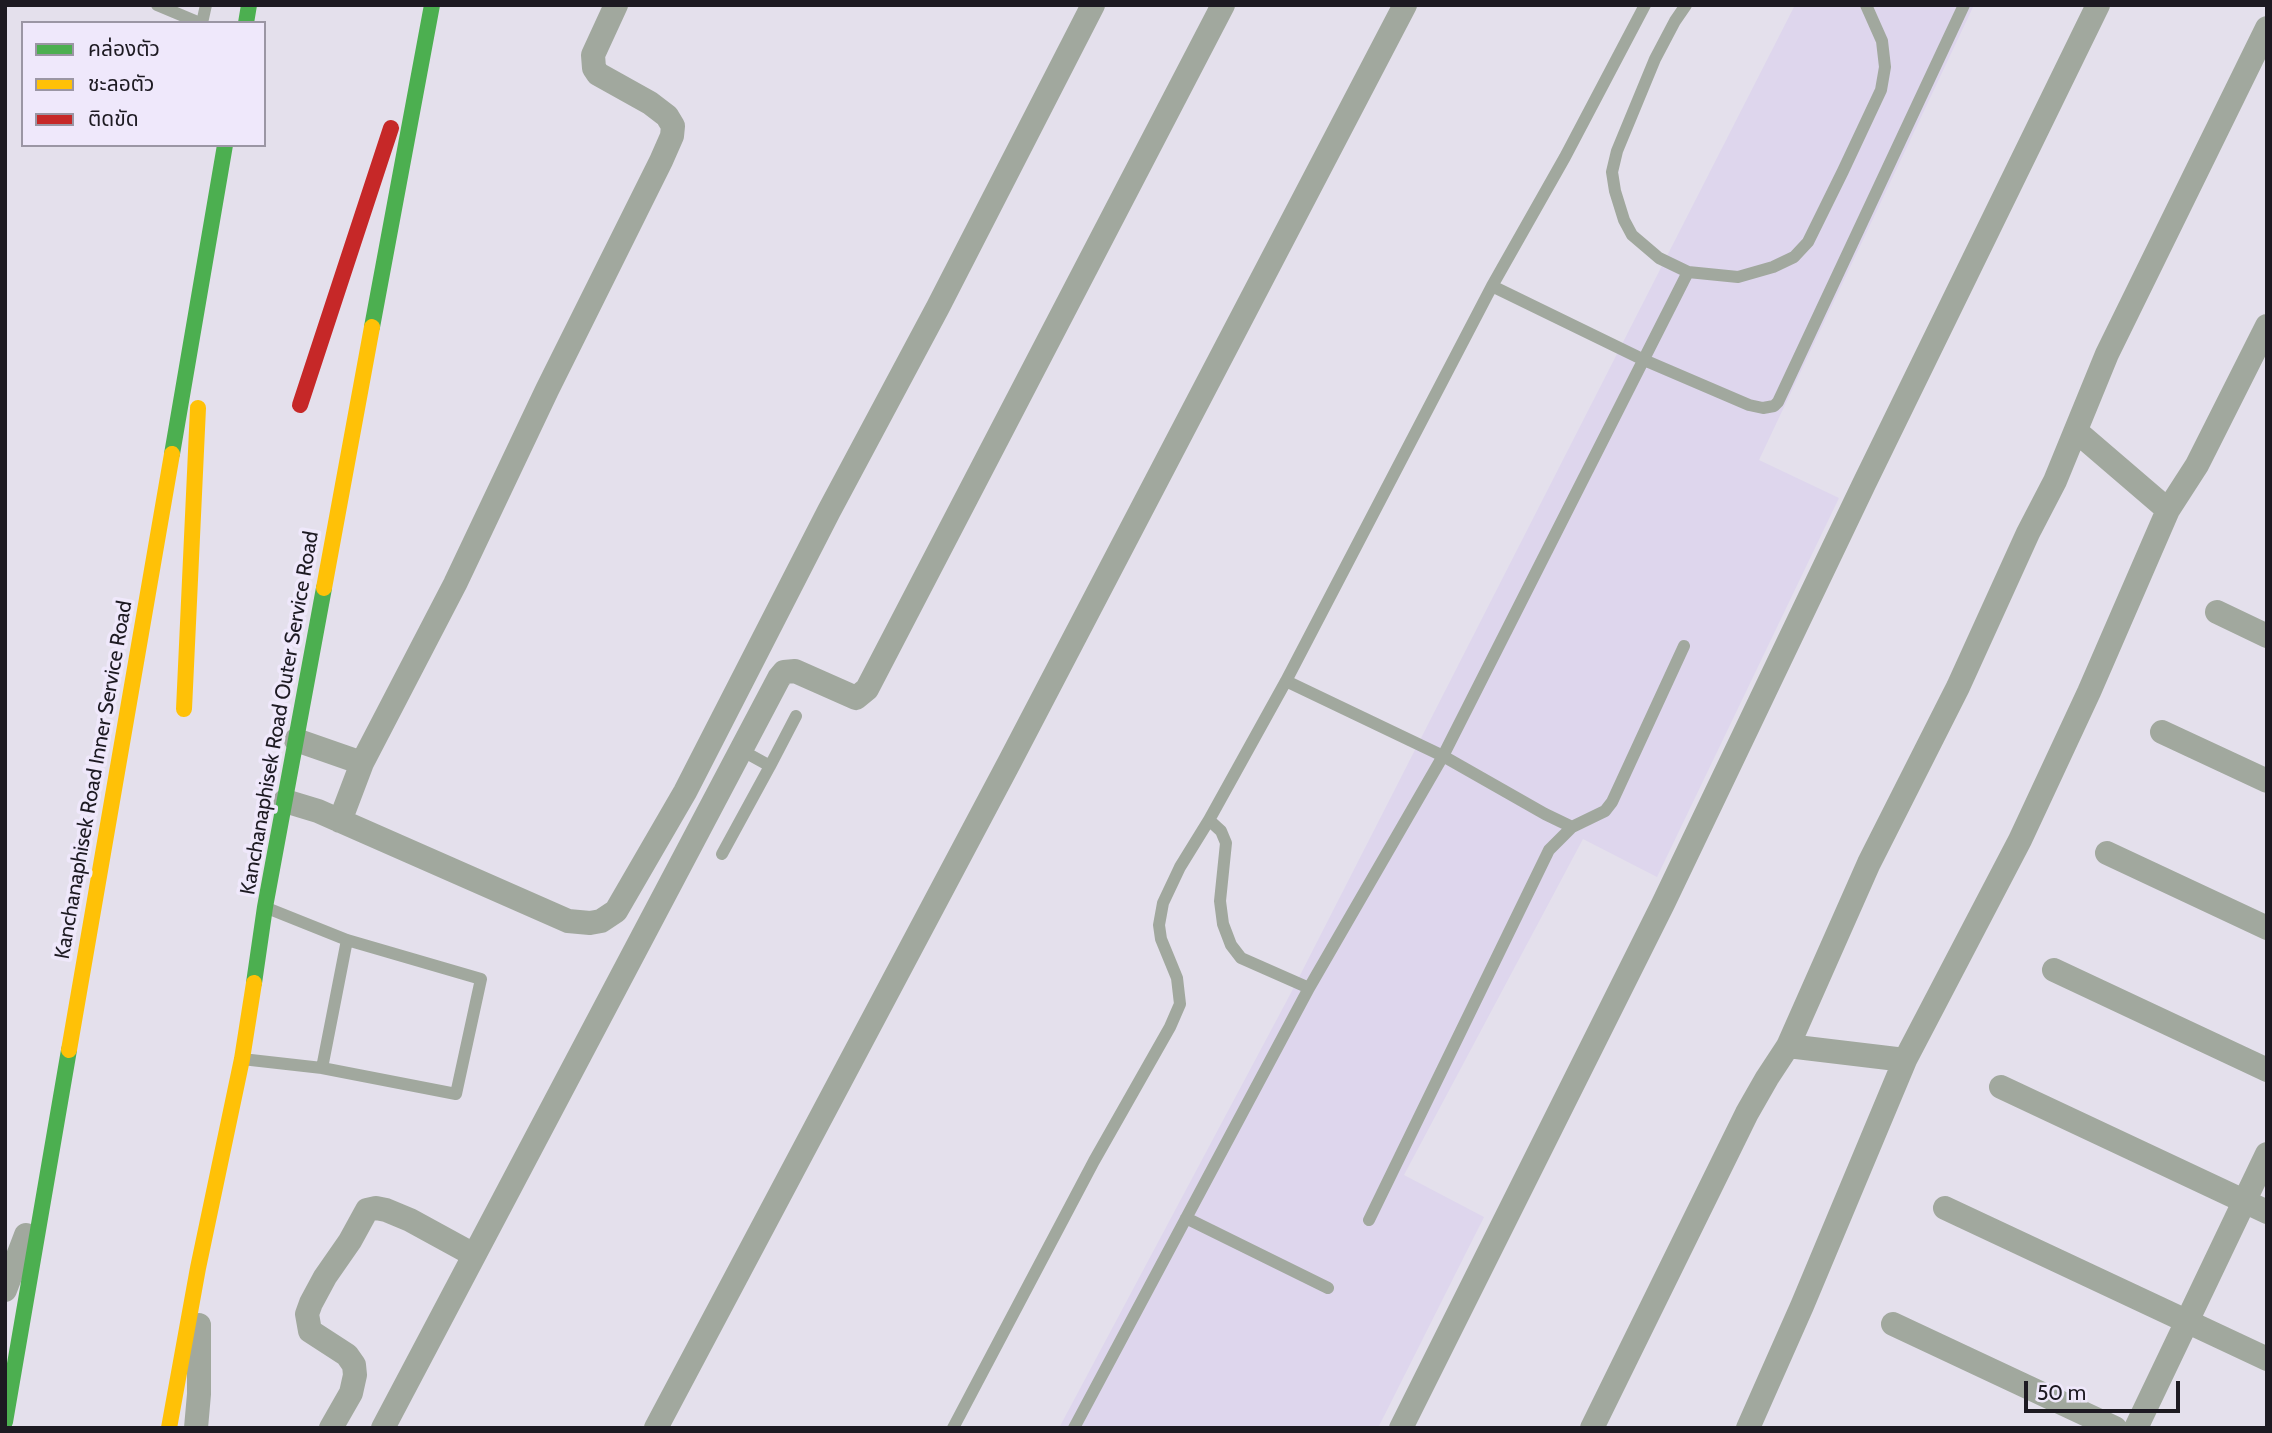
<!DOCTYPE html>
<meta charset="utf-8">
<style>
body{margin:0}
#map{position:relative;width:2272px;height:1433px;overflow:hidden;background:#e4e0ec;font-family:Cabin,"Noto Sans Thai",sans-serif}
canvas{display:block}
.frame{position:absolute;inset:0;border:7px solid #1d1a22;pointer-events:none}
.legend{position:absolute;left:21px;top:21px;width:245px;height:126px;box-sizing:border-box;background:#efe8fb;border:2px solid #9b96a4;margin:0;padding:9px 12px;list-style:none;font-size:21px;color:#1d1a22}
.legend li{display:flex;align-items:center;gap:14px;height:35px}
.legend b{width:35px;border:2px solid #9b96a4}
.scale{position:absolute;left:2024px;top:1381px;width:156px;height:32px;box-sizing:border-box;border:4px solid #1d1a22;border-top:0;padding-left:9px;font-size:21px;line-height:24px;white-space:nowrap;color:#1d1a22;-webkit-text-stroke:5px #efe8fb;paint-order:stroke}
</style>
<div id="map">
<canvas width="2272" height="1433"></canvas>
<div class="frame"></div>
<ul class="legend">
<li><b style="height:9px;background:#4caf50"></b>คล่องตัว</li>
<li><b style="height:9px;background:#ffc107"></b>ชะลอตัว</li>
<li><b style="height:9px;background:#c62828"></b>ติดขัด</li>
</ul>
<div class="scale">50 m</div>
</div>
<script>
const ctx = document.querySelector('canvas').getContext('2d');
ctx.lineJoin = 'round';
function fill(path, color) { ctx.fillStyle = color; ctx.fill(path, 'evenodd'); }
const toPath = rows => new Path2D(rows.map(r => 'M' + r).join(''));
function trace(path, color, width, dash) { ctx.strokeStyle = color; ctx.lineWidth = width; ctx.lineCap = dash ? 'butt' : 'round'; ctx.setLineDash(dash || []); ctx.stroke(path); }
function write(font, color, halo, rows, align = 'center') {
  ctx.font = font + ' Cabin,sans-serif'; ctx.lineWidth = 7; ctx.setLineDash([]); ctx.textBaseline = 'middle'; ctx.strokeStyle = halo; ctx.fillStyle = color; for (const [text, x, y, turn = 0] of rows) {
    ctx.save(); ctx.translate(x, y); ctx.rotate((+turn || 0) * Math.PI / 180); ctx.textAlign = isNaN(turn) ? turn : align; if (halo) ctx.strokeText(text, 0, 0); ctx.fillText(text, 0, 0); ctx.restore();
  }
}
const built = toPath([
 [1795,5,1974,5,1759,460,1839,498,1657,877,1583,839,1404,1175,1484,1217,1378,1428,1059,1428,1293,989]
]);
const lane = toPath([
 [157,5,200,23],
 [1686,5,1675,21,1655,59,1617,151,1612,172,1615,191,1624,220,1632,235,1659,258,1688,272,1738,277,1773,267,1794,257,1808,242,1843,171,1881,90,1885,67,1882,41,1866,5],
 [202,23,206,5],
 [1492,286,1644,360,1749,405,1763,408,1774,406,1778,402,1964,5],
 [1286,681,1443,756,1545,814,1572,827,1549,850,1369,1220],
 [741,750,770,766,796,716],
 [1209,820,1221,831,1226,843,1220,901,1223,924,1231,945,1241,958,1309,988],
 [1572,827,1605,811,1612,802,1684,646],
 [722,854,770,766],
 [242,1059,322,1068,456,1094,481,979,347,940,267,908],
 [322,1068,347,940],
 [1186,1218,1328,1288],
 [953,1428,1094,1161,1170,1027,1180,1004,1177,978,1161,939,1159,925,1163,903,1180,867,1209,820,1286,681,1492,286,1565,157,1645,5],
 [1074,1428,1309,988,1443,756,1688,272]
]);
const street = toPath([
 [2076,431,2168,510],
 [2217,612,2267,636],
 [2162,732,2267,781],
 [296,740,362,763],
 [285,801,318,811,568,921,590,923,601,921,616,911,685,792,829,511,938,307,1093,5],
 [340,821,362,763,455,584,547,390,661,161,672,136,673,126,667,116,650,103,598,74,594,68,593,55,616,5],
 [2107,853,2267,928],
 [2054,970,2267,1070],
 [1788,1046,1905,1060],
 [2001,1087,2267,1212],
 [1945,1208,2267,1359],
 [5,1290,26,1235],
 [1893,1324,2115,1428],
 [196,1428,199,1394,199,1325],
 [331,1428,351,1393,355,1375,354,1365,347,1355,310,1331,307,1314,311,1303,325,1277,350,1241,367,1210,376,1208,386,1210,410,1220,474,1255],
 [383,1428,779,678,784,672,795,671,856,698,867,689,1223,5],
 [656,1428,1009,763,1405,5],
 [1401,1428,1663,904,1864,484,2098,5],
 [1592,1428,1747,1113,1767,1078,1788,1046,1869,863,1958,687,2028,533,2055,481,2107,354,2267,28],
 [1748,1428,1802,1306,1905,1060,2020,840,2089,692,2168,510,2197,465,2267,326],
 [2136,1428,2267,1154]
]);
const fast = toPath([
 [246,23,249,5],
 [372,327,432,5],
 [172,454,225,145],
 [254,983,265,907,324,588],
 [5,1422,69,1050]
]);
const slow = toPath([
 [324,588,372,327],
 [184,709,198,408],
 [69,1050,172,454],
 [169,1428,198,1268,242,1059,254,983]
]);
const jam = toPath([
 [300,405,391,128]
]);
const streetNames = [
 ["Kanchanaphisek Road Outer Service Road",280,713,-80],
 ["Kanchanaphisek Road Inner Service Road",94,780,-80]
];
fill(built, '#ded6ed');
trace(lane, '#a1a89e', 12);
trace(street, '#a1a89e', 24);
trace(fast, '#4caf50', 16);
trace(slow, '#ffc107', 16);
trace(jam, '#c62828', 16);
write('21px', '#1d1a22', '#efe8fb', streetNames);
</script>
